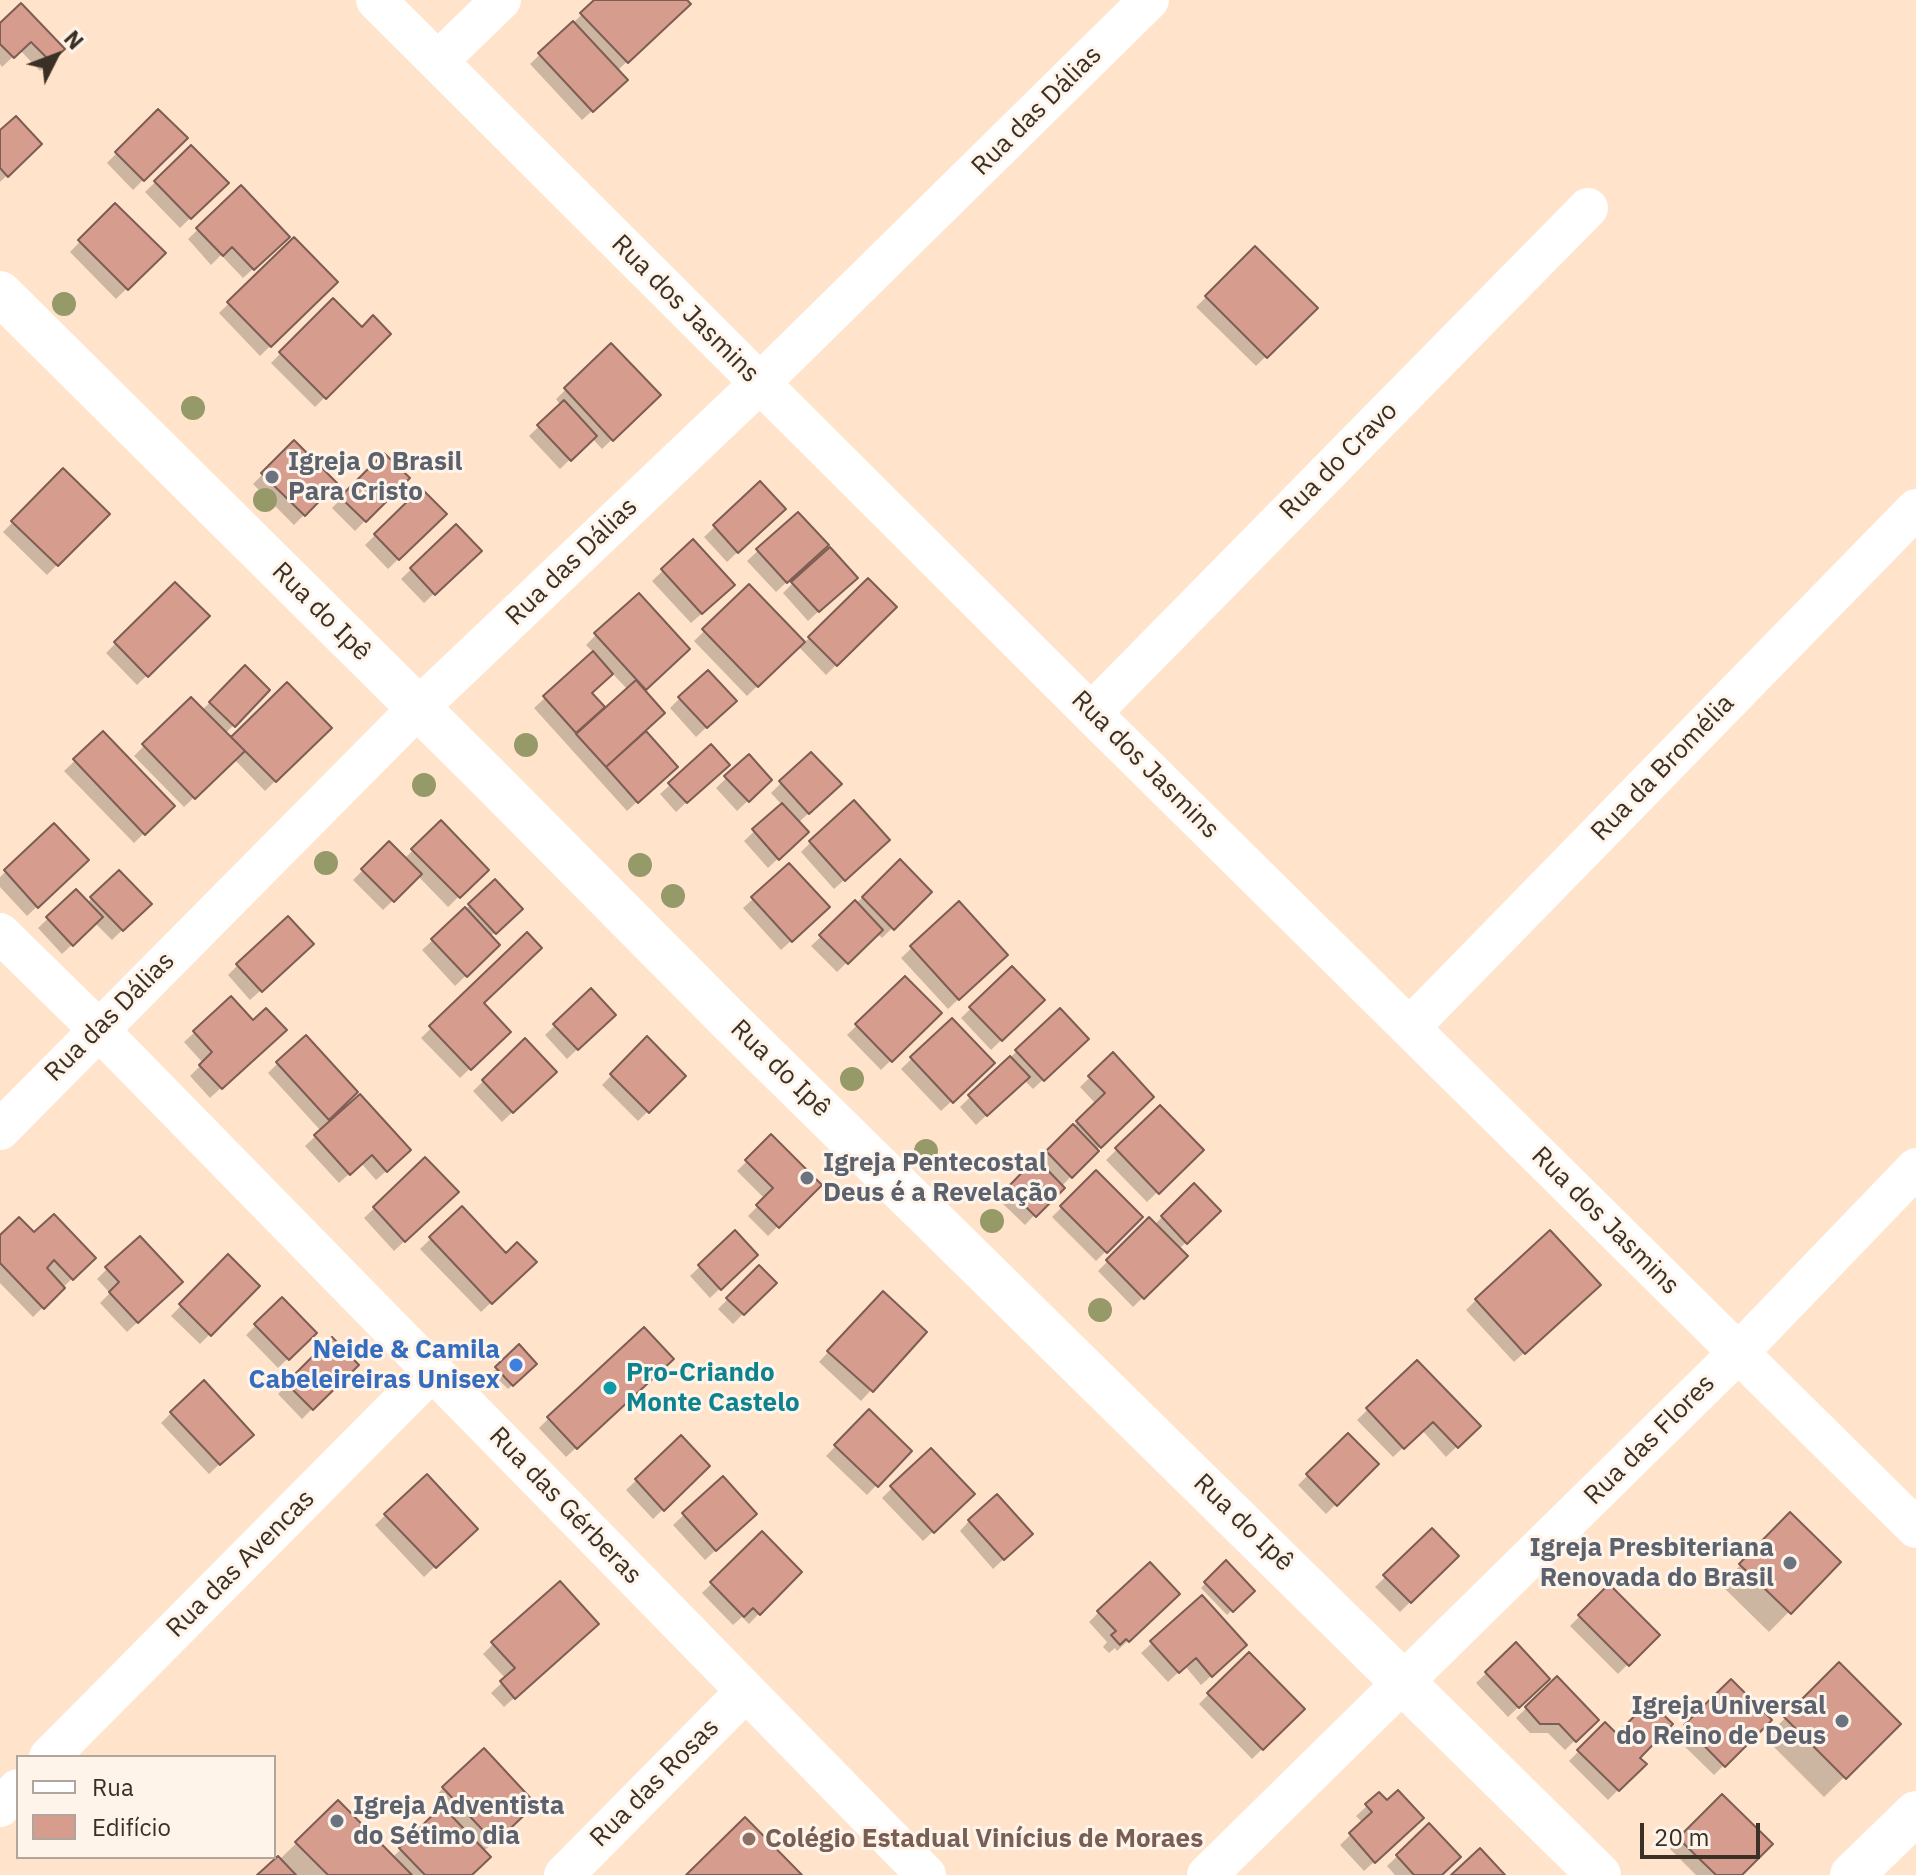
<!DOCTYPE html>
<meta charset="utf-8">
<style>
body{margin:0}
#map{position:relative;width:1916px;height:1875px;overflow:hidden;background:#ffe3ca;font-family:"IBM Plex Sans",sans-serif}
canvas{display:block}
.legend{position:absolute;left:16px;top:1755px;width:260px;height:104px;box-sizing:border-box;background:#fff4ea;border:2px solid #b0a69c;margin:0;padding:10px 14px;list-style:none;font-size:24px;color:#3a3026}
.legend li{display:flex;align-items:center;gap:16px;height:40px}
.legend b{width:40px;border:2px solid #b0a69c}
.north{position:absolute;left:16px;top:16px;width:80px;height:80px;-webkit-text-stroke:6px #fff4ea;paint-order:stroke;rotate:48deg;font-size:22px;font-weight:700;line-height:32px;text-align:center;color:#3a3026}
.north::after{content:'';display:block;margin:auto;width:28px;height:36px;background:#3a3026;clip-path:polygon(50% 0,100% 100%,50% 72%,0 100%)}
.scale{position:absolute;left:1640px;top:1823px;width:120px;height:36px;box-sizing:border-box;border:4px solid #3a3026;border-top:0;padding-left:10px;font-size:24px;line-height:28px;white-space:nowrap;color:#3a3026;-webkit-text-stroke:6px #fff4ea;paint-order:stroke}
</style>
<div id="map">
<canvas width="1916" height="1875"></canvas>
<ul class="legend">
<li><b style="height:10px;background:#fff"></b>Rua</li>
<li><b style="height:22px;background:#d69d8e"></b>Edifício</li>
</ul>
<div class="north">N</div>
<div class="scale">20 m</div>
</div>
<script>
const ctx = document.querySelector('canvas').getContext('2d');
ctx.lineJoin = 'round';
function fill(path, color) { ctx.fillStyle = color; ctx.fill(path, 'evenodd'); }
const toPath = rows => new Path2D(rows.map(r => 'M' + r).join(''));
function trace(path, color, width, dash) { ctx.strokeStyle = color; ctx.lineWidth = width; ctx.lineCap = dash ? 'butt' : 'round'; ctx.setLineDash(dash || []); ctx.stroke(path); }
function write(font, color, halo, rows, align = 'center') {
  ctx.font = font + ' "IBM Plex Sans",sans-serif'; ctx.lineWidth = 6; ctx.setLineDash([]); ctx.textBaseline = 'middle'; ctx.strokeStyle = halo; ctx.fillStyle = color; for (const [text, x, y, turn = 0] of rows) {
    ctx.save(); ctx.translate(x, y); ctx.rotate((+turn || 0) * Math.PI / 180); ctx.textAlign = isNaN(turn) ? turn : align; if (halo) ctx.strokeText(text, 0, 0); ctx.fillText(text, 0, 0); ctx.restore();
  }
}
const shadow = toPath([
 [597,0,684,0,688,4,617,71,615,90,582,120,530,64],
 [0,26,62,49,40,71,20,50,2,67,0,64],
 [158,111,185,138,133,190,107,163],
 [0,133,39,144,0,182],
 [191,148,226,183,180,228,145,192],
 [241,188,277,247,243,278,221,255,211,265,188,239],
 [115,206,163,253,116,299,70,252],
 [294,240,335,282,260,356,219,313],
 [1255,249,1315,308,1256,366,1196,307],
 [333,301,362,330,388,334,315,407,271,363],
 [611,346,658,395,602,449,592,438,560,469,529,436,561,405,556,399],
 [294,443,335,483,294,525,253,484],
 [384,456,407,478,355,531,332,508],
 [63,471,107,514,47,575,3,532],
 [760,484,773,519,727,562,704,537],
 [421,491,444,514,388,569,365,545],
 [797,514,816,555,776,592,747,561],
 [456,526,479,551,424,603,401,579],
 [693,542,723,595,691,623,652,581],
 [868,580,894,607,826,675,798,646,747,696,694,641,749,587,803,644],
 [793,583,845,587,808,621,783,593],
 [175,584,207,616,137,685,106,653],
 [596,635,677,659,643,691,643,731,675,767,627,811,534,708,594,653,586,645],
 [612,673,628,690,605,711,590,694],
 [245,668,267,690,225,734,231,740,329,728,265,791,234,759,184,807,134,756,191,699,202,710],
 [680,698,724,711,696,737,670,708],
 [103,734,172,806,134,843,64,771],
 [811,754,829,794,798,823,806,832,768,868,744,841,782,805,771,793],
 [749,757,770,780,737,811,716,788],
 [717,774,676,812,660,794,670,785],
 [441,823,486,870,448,907,418,876,383,910,353,880,389,844,404,859],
 [54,826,86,860,27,916,0,887,0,877],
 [811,842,878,850,834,889,801,852],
 [900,862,929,892,882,938,877,933,837,972,811,946],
 [119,872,149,904,112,940,95,923,62,954,38,928,76,892,87,903],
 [495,882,520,909,490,937,498,945,455,986,422,950],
 [753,899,817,917,781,950,743,908],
 [959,904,1005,955,948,1009,901,958],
 [527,935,481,1003,508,1032,460,1078,421,1038],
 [301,954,250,1000,228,975,238,965],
 [1012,969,1042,1000,991,1050,961,1018],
 [905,978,939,1013,881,1070,847,1035],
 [591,991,613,1015,567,1059,545,1035],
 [231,999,274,1039,210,1098,190,1076,203,1063,184,1042],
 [952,1020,992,1063,941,1111,901,1069],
 [647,1039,684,1076,638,1121,602,1085],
 [1086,1039,1033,1089,1024,1080,976,1125,960,1107,1017,1051],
 [525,1041,554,1072,502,1122,473,1091],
 [1113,1055,1152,1097,1096,1150,1025,1225,999,1200,1096,1104,1080,1087],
 [278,1063,342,1110,359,1096,399,1160,376,1180,361,1163,339,1183,305,1146,321,1131,268,1073],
 [1160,1108,1201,1150,1147,1202,1106,1160],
 [771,1137,819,1185,768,1236,748,1216,765,1199,737,1171],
 [425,1160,446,1202,394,1251,364,1218],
 [1096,1173,1140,1217,1096,1261,1052,1217],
 [1194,1186,1218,1211,1178,1250,1185,1256,1133,1307,1098,1271,1149,1220,1154,1225],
 [462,1209,506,1255,534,1262,481,1312,420,1249],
 [735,1233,755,1255,710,1298,690,1276],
 [34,1235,93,1258,33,1317,0,1283,0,1238],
 [228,1257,258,1286,200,1344,171,1316],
 [759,1268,774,1283,733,1324,718,1309],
 [107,1269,180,1282,127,1332,100,1303,110,1293,97,1279],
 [1588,1295,1514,1362,1466,1310,1476,1300],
 [282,1300,314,1333,278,1368,246,1335],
 [873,1303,924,1332,861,1401,819,1362],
 [332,1340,356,1365,302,1419,278,1394],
 [519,1347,535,1364,508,1389,492,1373],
 [1417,1362,1478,1426,1446,1457,1422,1430,1393,1457,1357,1420],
 [661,1369,566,1457,539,1428,549,1418],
 [869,1412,909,1451,867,1495,826,1456],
 [171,1413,241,1444,209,1474,161,1423],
 [1348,1436,1376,1464,1326,1514,1298,1485],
 [681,1438,708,1466,653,1519,626,1490],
 [931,1450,972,1494,923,1541,882,1498],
 [427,1476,475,1528,424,1577,375,1525],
 [723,1479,744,1524,705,1560,673,1525],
 [1790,1515,1838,1562,1769,1632,1721,1585],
 [969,1521,1020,1544,993,1569,960,1531],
 [1432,1531,1457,1556,1400,1612,1375,1587],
 [762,1534,799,1572,749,1624,742,1617,733,1625,702,1593],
 [1226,1563,1252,1590,1227,1615,1201,1588],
 [1609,1587,1657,1635,1618,1674,1570,1626],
 [1177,1594,1117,1651,1115,1648,1109,1653,1103,1647,1107,1642,1089,1622,1099,1612],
 [1202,1598,1235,1655,1201,1685,1185,1666,1168,1682,1141,1653],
 [586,1634,504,1707,491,1693,506,1679,483,1654,493,1644],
 [1516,1645,1548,1679,1508,1717,1476,1683],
 [1249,1654,1303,1709,1252,1759,1199,1704],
 [1839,1665,1898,1724,1824,1797,1765,1738],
 [1557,1679,1596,1720,1565,1750,1548,1733,1530,1733,1516,1718],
 [1731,1682,1769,1720,1714,1775,1675,1737],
 [1605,1725,1644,1764,1608,1800,1569,1761],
 [443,1788,534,1804,483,1852,469,1875,260,1875,279,1860,338,1803,392,1858,443,1808,434,1798],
 [1379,1795,1411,1828,1364,1871,1340,1845,1363,1823,1356,1816],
 [1722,1797,1739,1875,1696,1875,1670,1849],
 [1429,1826,1439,1875,1395,1875,1387,1866]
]);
const building = toPath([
 [594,0,687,0,691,4,628,63,580,13,594,0],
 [21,3,65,49,51,62,31,42,14,58,0,44,0,23,21,3],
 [573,21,628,80,593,112,538,53,573,21],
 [158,109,188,138,144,181,115,152,158,109],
 [16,116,42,144,8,177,0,168,0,130,16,116],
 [191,145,229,183,191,219,154,181,191,145],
 [241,185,290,237,254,270,232,247,223,256,196,228,241,185],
 [115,203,166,253,128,290,78,240,115,203],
 [294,237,338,282,271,347,227,302,294,237],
 [1255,246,1318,308,1267,358,1205,296,1255,246],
 [333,298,362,327,373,315,391,334,326,399,279,352,333,298],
 [611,343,661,395,613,441,564,388,611,343],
 [564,400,597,436,571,461,537,425,564,400],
 [294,440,337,483,305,516,261,473,294,440],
 [384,453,410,478,366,522,340,497,384,453],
 [63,468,110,514,58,566,11,521,63,468],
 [760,481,786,509,738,553,713,525,760,481],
 [421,488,447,514,399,560,374,534,421,488],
 [798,512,829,545,787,583,756,549,798,512],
 [456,524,482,551,435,595,410,568,456,524],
 [693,539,735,585,702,614,661,569,693,539],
 [830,547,858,578,819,612,791,582,830,547],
 [868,578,897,607,837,666,808,637,868,578],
 [175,582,210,616,148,677,114,642,175,582],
 [749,584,805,642,758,687,702,629,749,584],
 [639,593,690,649,646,690,594,633,639,593],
 [593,651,613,674,592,693,605,707,576,733,543,696,593,651],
 [245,665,270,690,235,727,209,702,245,665],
 [708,670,737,701,707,728,678,697,708,670],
 [636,680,665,713,606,767,576,734,636,680],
 [287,682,332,728,276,782,231,737,287,682],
 [191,697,245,751,195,799,142,744,191,697],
 [103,731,175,806,145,835,73,759,103,731],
 [646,731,678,767,638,803,606,767,646,731],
 [711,744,730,765,687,803,668,783,711,744],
 [811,752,842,784,809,814,779,781,811,752],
 [749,754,772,780,749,802,724,776,749,754],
 [854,800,890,840,845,881,809,841,854,800],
 [782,803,809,832,779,860,752,829,782,803],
 [441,820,489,870,460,898,411,849,441,820],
 [54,823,89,860,38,908,4,870,54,823],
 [389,841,422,874,394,902,361,869,389,841],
 [900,859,932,892,894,930,862,897,900,859],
 [789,863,830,907,792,942,751,897,789,863],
 [119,870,152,904,123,931,90,897,119,870],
 [495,879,523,909,496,934,468,904,495,879],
 [76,889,103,917,73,946,46,917,76,889],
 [855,900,883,930,848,964,819,935,855,900],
 [959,901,1008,955,959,1000,910,946,959,901],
 [465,907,500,945,467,977,431,939,465,907],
 [288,916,314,944,262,992,236,964,288,916],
 [527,932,542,948,484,1003,511,1032,471,1070,429,1026,527,932],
 [1012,966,1045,1000,1002,1041,969,1007,1012,966],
 [905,976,942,1013,892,1062,855,1024,905,976],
 [591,988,616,1015,578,1050,553,1024,591,988],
 [231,996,253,1020,266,1008,287,1030,222,1089,199,1065,212,1052,193,1031,231,996],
 [1060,1008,1089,1039,1044,1081,1015,1050,1060,1008],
 [952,1018,995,1063,953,1103,910,1057,952,1018],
 [306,1035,358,1092,329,1120,276,1062,306,1035],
 [647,1036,686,1076,649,1113,610,1074,647,1036],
 [525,1038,557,1072,513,1113,482,1080,525,1038],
 [1113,1052,1154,1097,1101,1148,1076,1121,1105,1093,1088,1076,1113,1052],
 [1010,1056,1030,1077,987,1116,968,1095,1010,1056],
 [360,1094,411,1150,387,1172,372,1155,350,1175,314,1135,360,1094],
 [1160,1105,1204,1150,1159,1194,1115,1148,1160,1105],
 [1073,1124,1099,1151,1072,1178,1046,1151,1073,1124],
 [771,1134,822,1185,779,1228,756,1205,773,1188,745,1160,771,1134],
 [425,1157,459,1192,405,1242,373,1207,425,1157],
 [1036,1158,1065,1188,1036,1217,1007,1188,1036,1158],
 [1096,1170,1143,1217,1107,1253,1060,1206,1096,1170],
 [1194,1183,1221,1211,1187,1244,1161,1216,1194,1183],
 [462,1206,506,1253,517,1242,537,1262,492,1304,429,1237,462,1206],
 [54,1214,96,1258,73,1280,54,1260,47,1268,65,1288,44,1309,0,1263,0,1235,19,1217,34,1232,54,1214],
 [1149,1217,1188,1256,1144,1299,1106,1260,1149,1217],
 [735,1230,758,1255,721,1290,698,1265,735,1230],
 [1550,1230,1601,1285,1525,1354,1475,1299,1550,1230],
 [140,1236,183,1282,138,1323,109,1292,119,1282,105,1267,140,1236],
 [228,1254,260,1286,211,1336,179,1304,228,1254],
 [759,1265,777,1283,744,1315,726,1298,759,1265],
 [883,1291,927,1332,873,1392,827,1351,883,1291],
 [282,1297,317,1333,289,1360,254,1324,282,1297],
 [644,1327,674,1359,577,1449,547,1417,644,1327],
 [332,1337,359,1365,313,1410,286,1383,332,1337],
 [519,1344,537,1364,513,1386,495,1367,519,1344],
 [1417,1360,1481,1426,1458,1448,1433,1422,1404,1449,1366,1408,1417,1360],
 [204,1380,254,1435,220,1465,170,1412,204,1380],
 [869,1409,912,1451,878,1487,834,1445,869,1409],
 [1348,1433,1379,1464,1337,1506,1306,1474,1348,1433],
 [681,1435,710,1466,664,1511,635,1479,681,1435],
 [931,1448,975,1494,934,1533,890,1486,931,1448],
 [427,1474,478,1529,436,1568,384,1514,427,1474],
 [723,1476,757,1514,716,1551,682,1513,723,1476],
 [997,1494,1033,1534,1004,1560,968,1520,997,1494],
 [1790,1512,1841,1562,1791,1614,1739,1564,1790,1512],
 [1432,1528,1459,1556,1411,1603,1383,1575,1432,1528],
 [762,1531,802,1572,760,1615,753,1608,744,1617,710,1582,762,1531],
 [1226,1560,1255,1591,1233,1612,1204,1582,1226,1560],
 [1150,1562,1180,1594,1129,1642,1126,1639,1120,1645,1111,1635,1116,1631,1097,1611,1150,1562],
 [560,1581,599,1624,515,1699,500,1681,515,1668,491,1642,560,1581],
 [1609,1584,1660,1635,1629,1666,1578,1615,1609,1584],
 [1202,1595,1247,1645,1212,1677,1196,1658,1179,1673,1150,1641,1202,1595],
 [1516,1642,1550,1679,1519,1708,1485,1672,1516,1642],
 [1249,1652,1305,1709,1263,1750,1207,1693,1249,1652],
 [1839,1662,1901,1724,1846,1779,1784,1717,1839,1662],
 [1557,1676,1599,1720,1576,1742,1559,1724,1540,1724,1525,1707,1557,1676],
 [1731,1679,1772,1720,1725,1767,1684,1725,1731,1679],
 [1649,1701,1673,1724,1640,1758,1647,1764,1619,1791,1577,1750,1605,1722,1617,1734,1649,1701],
 [484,1748,536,1804,495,1843,442,1787,484,1748],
 [1398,1790,1424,1818,1375,1863,1349,1833,1372,1812,1365,1804,1379,1792,1387,1800,1398,1790],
 [1722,1794,1773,1844,1742,1875,1716,1875,1678,1838,1722,1794],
 [338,1800,412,1875,328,1875,295,1842,338,1800],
 [442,1806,491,1857,472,1875,425,1875,399,1848,442,1806],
 [745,1817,802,1875,686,1875,745,1817],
 [1429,1823,1461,1857,1442,1875,1414,1875,1396,1855,1429,1823],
 [1480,1848,1505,1875,1451,1875,1480,1848],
 [278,1856,296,1875,257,1875,278,1856]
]);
const street = toPath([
 [376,0,1091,713,1916,1528],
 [438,61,501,0],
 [1091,713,1588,208],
 [0,933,98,1029,926,1875],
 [1410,1027,1916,509],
 [0,1130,418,708,759,384,1149,0],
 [49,1757,433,1370],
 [0,1807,18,1789],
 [564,1875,745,1692],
 [1207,1875,1738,1353,1916,1168]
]);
const secondary = toPath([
 [0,293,487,776,729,1020,1599,1875],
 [1852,1875,1916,1813]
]);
const trees = [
 [64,304],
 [193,408],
 [265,500],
 [526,745],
 [424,785],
 [326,863],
 [640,865],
 [673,896],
 [852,1079],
 [926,1151],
 [992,1221],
 [1100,1310]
];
const markers = [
 [272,477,8,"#6b7280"],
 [807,1178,8,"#6b7280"],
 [516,1365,8,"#3f7fe0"],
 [610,1388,8,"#0f9aa8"],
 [1790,1563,8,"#6b7280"],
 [1842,1721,8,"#6b7280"],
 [337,1821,8,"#6b7280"],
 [749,1839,8,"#8d6e63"]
];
const streetNames = [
 ["Rua das Dálias",1037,111,-45],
 ["Rua dos Jasmins",685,309,45],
 ["Rua do Cravo",1339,461,-45],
 ["Rua das Dálias",572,562,-44],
 ["Rua do Ipê",321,612,45],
 ["Rua dos Jasmins",1145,765,45],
 ["Rua da Bromélia",1663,768,-46],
 ["Rua das Dálias",110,1017,-45],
 ["Rua do Ipê",780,1069,44],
 ["Rua dos Jasmins",1605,1221,45],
 ["Rua das Flores",1650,1440,-45],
 ["Rua das Gérberas",565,1506,46],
 ["Rua do Ipê",1243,1523,44],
 ["Rua das Avencas",241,1564,-45],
 ["Rua das Rosas",655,1783,-45]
];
const worshipNames = [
 ["Igreja O Brasil",288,462],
 ["Para Cristo",288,492],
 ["Igreja Pentecostal",823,1163],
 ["Deus é a Revelação",823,1193],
 ["Igreja Presbiteriana",1774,1548,"right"],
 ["Renovada do Brasil",1774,1578,"right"],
 ["Igreja Universal",1826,1706,"right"],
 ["do Reino de Deus",1826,1736,"right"],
 ["Igreja Adventista",353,1806],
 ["do Sétimo dia",353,1836]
];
const shopNames = [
 ["Neide & Camila",500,1350],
 ["Cabeleireiras Unisex",500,1380]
];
const cultureNames = [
 ["Pro-Criando",626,1373],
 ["Monte Castelo",626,1403]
];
const educationNames = [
 ["Colégio Estadual Vinícius de Moraes",765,1839]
];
fill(shadow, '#0003');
fill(building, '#d69d8e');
trace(building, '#7e5d55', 2);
trace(street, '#fff', 40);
trace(secondary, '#fff', 44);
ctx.fillStyle = '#969a69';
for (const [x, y] of trees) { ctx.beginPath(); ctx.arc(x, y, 12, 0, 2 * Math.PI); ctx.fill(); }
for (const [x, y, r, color] of markers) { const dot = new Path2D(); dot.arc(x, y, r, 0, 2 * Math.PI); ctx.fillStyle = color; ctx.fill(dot); trace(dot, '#fff4ea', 3); }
write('26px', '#3a3026', '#fff4ea', streetNames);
write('bold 26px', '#5b616d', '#fff4ea', worshipNames, 'left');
write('bold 26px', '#366cbe', '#fff4ea', shopNames, 'right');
write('bold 26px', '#0d838f', '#fff4ea', cultureNames, 'left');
write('bold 26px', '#785e54', '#fff4ea', educationNames, 'left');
</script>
